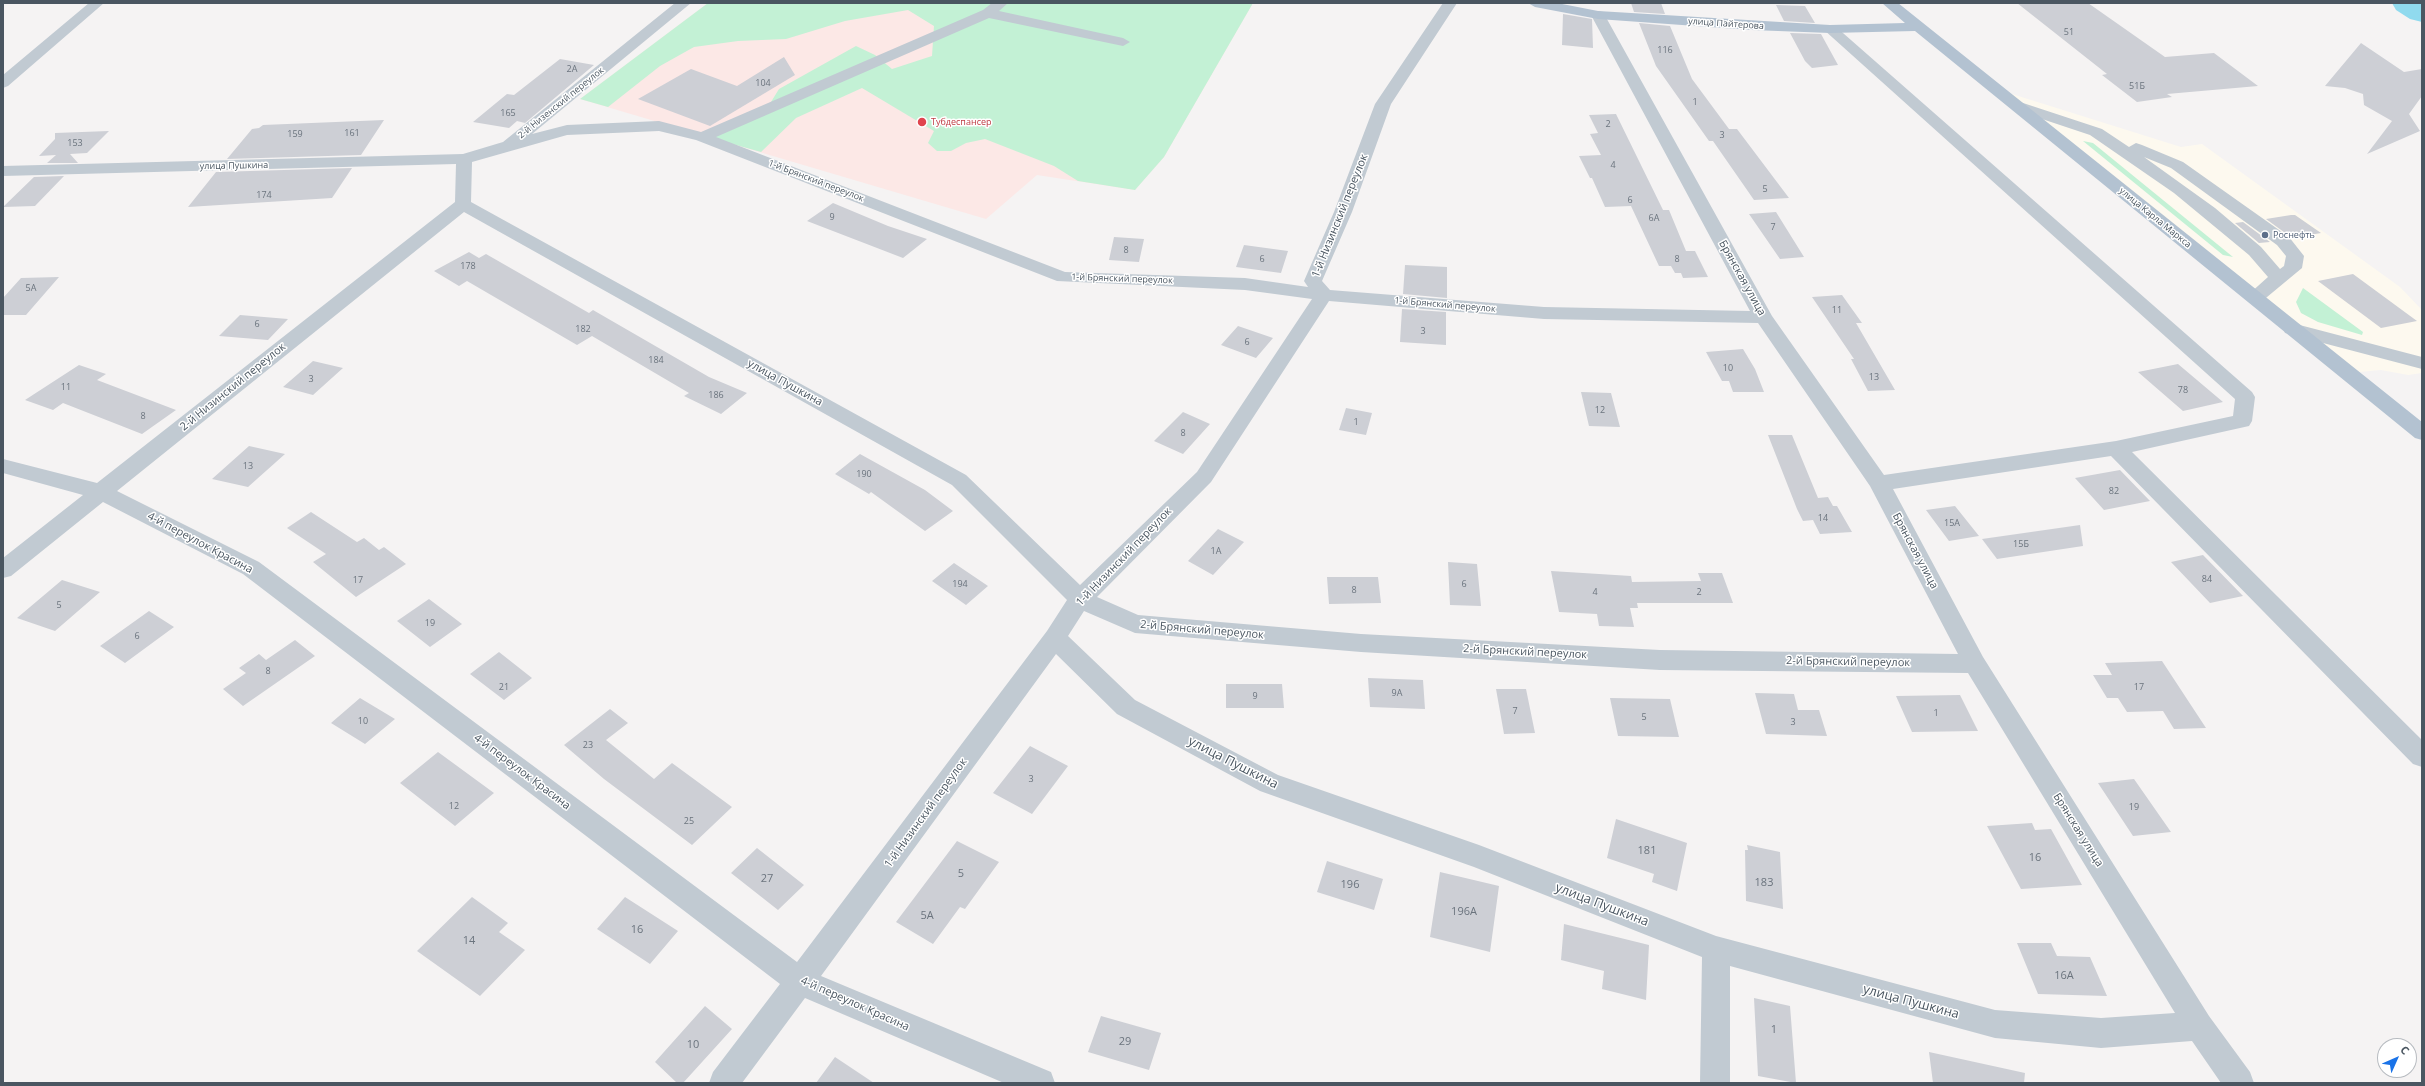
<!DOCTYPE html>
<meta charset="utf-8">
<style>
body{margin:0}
#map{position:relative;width:2425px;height:1086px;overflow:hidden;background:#f5f3f3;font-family:"Open Sans",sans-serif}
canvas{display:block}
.frame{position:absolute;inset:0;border:4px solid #4a5661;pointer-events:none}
.north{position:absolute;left:2377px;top:1038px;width:40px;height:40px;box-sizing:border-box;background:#fff;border:1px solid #b7bbc0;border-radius:50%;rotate:45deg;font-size:11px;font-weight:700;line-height:16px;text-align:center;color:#4a5661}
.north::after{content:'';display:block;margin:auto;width:14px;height:18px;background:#1a73e8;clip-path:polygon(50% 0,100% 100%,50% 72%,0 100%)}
</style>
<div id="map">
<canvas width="2425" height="1086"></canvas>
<div class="frame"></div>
<div class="north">С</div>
</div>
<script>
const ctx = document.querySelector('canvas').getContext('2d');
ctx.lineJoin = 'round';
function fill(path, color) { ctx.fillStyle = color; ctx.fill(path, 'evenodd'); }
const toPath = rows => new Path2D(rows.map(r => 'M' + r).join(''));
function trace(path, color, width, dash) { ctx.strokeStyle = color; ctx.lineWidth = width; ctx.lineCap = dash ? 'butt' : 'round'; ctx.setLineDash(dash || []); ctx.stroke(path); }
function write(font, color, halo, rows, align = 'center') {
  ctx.font = font + ' "Open Sans",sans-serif'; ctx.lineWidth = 3; ctx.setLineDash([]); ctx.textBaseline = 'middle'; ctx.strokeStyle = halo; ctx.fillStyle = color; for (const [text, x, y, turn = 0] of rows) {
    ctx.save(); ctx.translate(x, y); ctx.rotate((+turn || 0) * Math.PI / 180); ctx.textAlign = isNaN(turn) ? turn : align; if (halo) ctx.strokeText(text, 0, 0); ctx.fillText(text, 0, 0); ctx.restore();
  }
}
const commercial = toPath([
 [1996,89,2181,147,2202,144,2400,287,2422,310,2422,373,2408,375,2381,370,2348,373]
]);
const medical = toPath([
 [708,3,1253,3,1164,157,1135,190,1037,175,986,219,580,99]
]);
const green = toPath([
 [708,3,1253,3,1164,157,1135,190,1078,181,1054,166,985,139,966,143,951,151,937,151,928,143,934,131,862,88,796,118,761,152,711,138,763,115,779,89,856,46,875,55,892,69,932,56,934,26,908,10,845,21,786,39,738,41,694,47,660,66,608,107,580,99],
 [2083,141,2093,143,2233,257,2223,255],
 [2303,288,2363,332,2362,335,2318,322,2301,313,2296,302]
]);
const river = toPath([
 [2392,3,2422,3,2422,22,2410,19,2396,10,2392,3]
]);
const building = toPath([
 [1631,3,1661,3,1665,14,1634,12],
 [2017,3,2088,3,2165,57,2214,53,2258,86,2167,94,2172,97,2137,102,2102,75,2107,74],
 [1776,5,1805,6,1815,23,1784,21],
 [1563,14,1592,19,1593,48,1562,45],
 [1639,23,1670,26,1692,79,1729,129,1737,129,1789,198,1754,200,1713,141,1709,141,1656,66],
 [1790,33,1821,34,1838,65,1812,68,1805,61],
 [2361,43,2404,72,2422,69,2422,96,2409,114,2420,131,2367,154,2392,121,2364,105,2363,94,2345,88,2325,86],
 [784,57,795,75,710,126,638,99,691,69,737,86],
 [560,59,594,65,525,123,517,121,509,128,473,122,507,94,514,95],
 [1616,114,1663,210,1669,210,1686,251,1695,251,1708,277,1683,278,1681,273,1675,273,1671,266,1659,266,1631,206,1605,207,1592,178,1590,178,1579,156,1601,155,1590,134,1598,133,1589,115],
 [384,120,361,155,227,159,252,129,259,128,263,125],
 [109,131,87,153,70,154,78,163,47,163,56,155,39,156,55,139,55,133],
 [352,168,332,198,188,207,216,172],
 [64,176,35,206,3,207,34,177],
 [833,203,888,226,927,239,903,258,807,221],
 [1776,212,1804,257,1780,259,1749,214],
 [2291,215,2295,215,2321,233,2292,238,2266,219],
 [2243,222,2270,242,2259,243,2235,223],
 [1114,237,1144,239,1139,262,1109,260],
 [1244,245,1288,251,1281,273,1236,267],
 [469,252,479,258,486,254,589,313,593,310,709,377,747,393,721,414,684,396,689,393,592,336,577,345,467,281,459,286,434,271],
 [1405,265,1447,267,1447,298,1403,294],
 [2353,274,2417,321,2381,328,2318,281],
 [59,277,26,315,3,315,3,298,21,278],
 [1842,295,1862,323,1856,323,1895,390,1868,391,1851,359,1854,359,1812,297],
 [1402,309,1446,312,1446,345,1400,342],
 [240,315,288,319,268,340,219,336],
 [1238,326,1273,338,1256,358,1221,345],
 [1743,349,1755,369,1764,392,1733,392,1729,381,1722,381,1706,352],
 [313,361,343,368,313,395,283,387],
 [2178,364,2223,402,2183,411,2138,372],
 [79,365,106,374,97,380,176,410,142,434,63,403,53,410,25,400],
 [1581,392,1611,393,1620,427,1589,426],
 [1346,408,1372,413,1366,435,1339,430],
 [1183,412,1210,424,1183,454,1154,441],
 [1768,435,1792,435,1818,498,1828,497,1833,506,1837,506,1852,532,1820,534,1813,520,1803,521,1797,509],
 [249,446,285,454,248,487,212,479],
 [860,454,925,490,953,511,925,531,871,492,869,494,835,474],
 [2120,470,2150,501,2104,510,2075,478],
 [1955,506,1979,536,1949,541,1926,510],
 [311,512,357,542,364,538,379,550,384,547,406,564,356,597,313,562,326,554,287,528],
 [2080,525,2083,546,1997,559,1982,539],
 [1218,529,1244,542,1213,575,1188,561],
 [2203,555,2243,596,2210,603,2171,562],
 [1448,562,1477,564,1481,606,1450,605],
 [954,563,988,586,966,605,932,581],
 [1551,571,1631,576,1632,582,1701,581,1698,573,1722,573,1733,603,1637,603,1638,608,1630,608,1634,627,1599,626,1597,614,1559,612],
 [1327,577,1378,577,1381,603,1329,604],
 [62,580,100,592,55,631,17,618],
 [429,599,462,624,430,647,397,621],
 [149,611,174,627,125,663,100,646],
 [295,640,315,656,243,706,223,689,246,673,239,668,259,654,266,660],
 [499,652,532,678,504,700,470,674],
 [2162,661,2206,728,2174,729,2163,711,2127,712,2118,698,2107,698,2093,675,2112,675,2105,663],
 [1368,678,1423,680,1425,709,1370,707],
 [1226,684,1282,684,1284,708,1226,708],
 [1496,689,1526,689,1535,733,1504,734],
 [1755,693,1794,694,1798,710,1819,710,1827,736,1766,734],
 [1960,695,1978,731,1912,732,1896,696],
 [360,698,395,719,365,744,331,723],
 [1610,698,1670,699,1679,737,1618,736],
 [610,709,628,723,606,740,654,779,672,763,732,807,692,845,604,779,564,745],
 [1030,746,1068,766,1032,814,993,793],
 [438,752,494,793,455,826,400,783],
 [2134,779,2171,832,2133,836,2098,783],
 [1616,819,1687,843,1677,891,1652,882,1654,874,1607,858],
 [2032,823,2035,830,2051,829,2082,885,2021,889,1987,826],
 [957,841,999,862,965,909,960,907,933,944,896,922],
 [1747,845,1780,852,1783,909,1746,901,1745,850,1748,850],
 [757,848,804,885,778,910,731,873],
 [1327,861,1383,879,1374,910,1317,892],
 [1440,872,1499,886,1490,952,1430,937],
 [472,897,508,923,499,932,525,950,480,996,417,951],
 [625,897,678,931,650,964,597,929],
 [1564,924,1649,945,1646,1000,1602,989,1604,971,1561,960],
 [2017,943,2051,943,2057,956,2090,957,2107,996,2038,994],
 [1754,998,1790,1006,1796,1083,1758,1076],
 [705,1006,732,1029,683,1083,677,1083,655,1062],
 [1101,1016,1161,1033,1149,1070,1088,1052],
 [1929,1052,2025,1073,2024,1083,1933,1083],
 [835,1057,874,1083,816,1083]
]);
const minor = toPath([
 [89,3,104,3,8,86,3,88,3,75,89,3],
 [675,3,691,3,532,134,567,125,659,121,701,132,983,10,992,3,1008,3,999,11,1123,38,1130,42,1123,46,989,18,716,137,1065,272,1245,278,1308,287,1304,281,1334,212,1375,104,1443,3,1457,3,1391,104,1352,212,1322,281,1330,290,1544,307,1750,311,1591,15,1598,11,1603,12,1772,316,1884,475,2116,441,2233,416,2235,399,1823,29,1830,25,1835,26,2252,392,2255,397,2252,421,2249,426,2132,452,2422,740,2422,767,2413,764,2111,456,1893,489,1983,657,2209,1016,2250,1072,2254,1083,2221,1083,2192,1041,2101,1048,1995,1038,1730,966,1730,1083,1700,1083,1702,957,1474,867,1260,791,1117,714,1056,654,821,976,1051,1072,1055,1083,1004,1083,805,998,742,1083,709,1083,713,1072,780,984,243,574,103,502,11,576,3,578,3,558,83,495,3,473,3,459,97,483,455,202,456,164,3,176,3,166,463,154,503,142,675,3],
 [659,131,696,140,1057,281,1245,290,1312,299,1197,472,1080,585,966,475,471,202,472,162,567,135,659,131],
 [464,212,952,485,1067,600,1047,631,797,962,259,562,117,491,464,212],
 [1329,301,1544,319,1758,323,1870,486,1958,654,1660,650,1361,634,1138,615,1097,597,1211,482,1329,301],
 [1084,611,1135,633,1361,652,1660,670,1968,673,2175,1013,2101,1018,1995,1010,1716,936,1479,845,1278,775,1135,700,1068,636,1084,611],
 [2020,102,2102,129,2129,147,2136,143,2142,145,2183,162,2289,237,2304,256,2302,268,2261,302,2249,302,2246,298,2249,294,2268,277,2249,255,2174,193,2090,135,2015,110,2012,107,2015,104,2020,102],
 [2144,157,2171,168,2277,245,2286,256,2284,266,2280,269,2261,247,2215,208,2144,157],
 [2292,323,2422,357,2422,369,2285,333,2283,329,2285,325,2292,323]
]);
const major = toPath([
 [1528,3,1557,3,1598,11,1830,25,1905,23,1882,3,1898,3,2422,422,2422,440,2415,438,1915,31,1830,33,1752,30,1598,19,1535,7,1528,3]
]);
const markers = [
 [922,122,5,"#e0444e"],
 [2265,235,4,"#5c6f8a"]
];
const farStreetnames = [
 ["улица Пайтерова",1726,24,4],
 ["2-й Низенский переулок",561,103,-39],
 ["улица Пушкина",234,166,-1],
 ["1-й Брянский переулок",816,181,21],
 ["улица Карла Маркса",2155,218,39],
 ["1-й Брянский переулок",1122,279,2],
 ["1-й Брянский переулок",1445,305,5]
];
const numberNames = [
 ["51",2069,32],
 ["116",1665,50],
 ["2А",572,69],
 ["104",763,83],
 ["51Б",2137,86],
 ["1",1695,102],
 ["165",508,113],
 ["2",1608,124],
 ["161",352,133],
 ["159",295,134],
 ["3",1722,135],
 ["153",75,143],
 ["4",1613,165],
 ["5",1765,189],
 ["174",264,195],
 ["6",1630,200],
 ["9",832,217],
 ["6А",1654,218],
 ["7",1773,227],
 ["8",1126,250],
 ["6",1262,259],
 ["8",1677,259],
 ["178",468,266],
 ["5А",31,288],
 ["11",1837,310],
 ["6",257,324],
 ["182",583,329],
 ["3",1423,331],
 ["6",1247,342],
 ["184",656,360],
 ["10",1728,368],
 ["13",1874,377],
 ["3",311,379],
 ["11",66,387],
 ["78",2183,390],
 ["186",716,395],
 ["12",1600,410],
 ["8",143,416],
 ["1",1356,422],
 ["8",1183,433],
 ["13",248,466],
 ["190",864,474],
 ["82",2114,491],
 ["14",1823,518],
 ["15А",1952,523],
 ["15Б",2021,544],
 ["1А",1216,551],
 ["84",2207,579],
 ["17",358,580],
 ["194",960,584],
 ["6",1464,584],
 ["8",1354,590],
 ["4",1595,592],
 ["2",1699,592],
 ["5",59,605],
 ["19",430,623],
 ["6",137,636],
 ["8",268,671],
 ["21",504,687],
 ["17",2139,687],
 ["9А",1397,693],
 ["9",1255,696],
 ["7",1515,711],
 ["1",1936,713],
 ["5",1644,717],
 ["10",363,721],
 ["3",1793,722],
 ["23",588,745],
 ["3",1031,779],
 ["12",454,806],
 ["19",2134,807],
 ["25",689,821]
];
const farHealthnames = [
 ["Тубдеспансер",931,122]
];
const farServicenames = [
 ["Роснефть",2273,235]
];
const streetNames = [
 ["1-й Низинский переулок",1340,216,-68],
 ["Брянская улица",1742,278,61],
 ["улица Пушкина",785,383,29],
 ["2-й Низинский переулок",233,387,-39],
 ["4-й переулок Красина",200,543,28],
 ["Брянская улица",1915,551,62],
 ["1-й Низинский переулок",1124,557,-46],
 ["2-й Брянский переулок",1202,630,5],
 ["2-й Брянский переулок",1525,652,3],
 ["2-й Брянский переулок",1848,662,1],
 ["4-й переулок Красина",522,772,37],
 ["1-й Низинский переулок",926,813,-54],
 ["Брянская улица",2078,830,58],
 ["4-й переулок Красина",855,1004,24]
];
const nearNumbernames = [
 ["181",1647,851],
 ["16",2035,858],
 ["5",961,874],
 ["27",767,879],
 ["183",1764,883],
 ["196",1350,885],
 ["196А",1464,912],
 ["5А",927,916],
 ["16",637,930],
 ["14",469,941],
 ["16А",2064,976],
 ["1",1774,1030],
 ["29",1125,1042],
 ["10",693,1045]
];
const nearStreetnames = [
 ["улица Пушкина",1233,763,27],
 ["улица Пушкина",1602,905,21],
 ["улица Пушкина",1911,1002,15]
];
fill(commercial, '#fdf9ef');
fill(medical, '#fce8e6');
fill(green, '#c3f1d5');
fill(river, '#90daee');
fill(building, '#cdcfd5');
fill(minor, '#c1cad2');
fill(major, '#b3c2d1');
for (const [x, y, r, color] of markers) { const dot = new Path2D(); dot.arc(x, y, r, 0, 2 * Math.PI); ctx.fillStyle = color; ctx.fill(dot); trace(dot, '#fff', 1.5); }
write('9px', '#4a5661', '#fff', farStreetnames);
write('9px', '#6b747e', null, numberNames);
write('9px', '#be3a42', '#fff', farHealthnames, 'left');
write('9px', '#4e5e75', '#fff', farServicenames, 'left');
write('11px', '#4a5661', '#fff', streetNames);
write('11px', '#6b747e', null, nearNumbernames);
write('13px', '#4a5661', '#fff', nearStreetnames);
</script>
